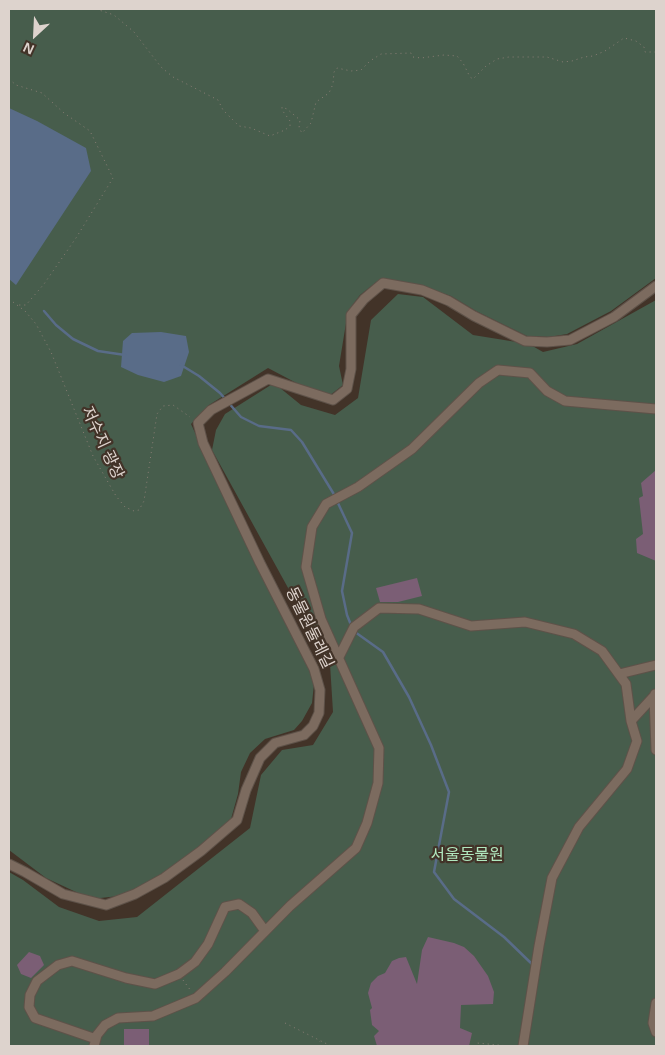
<!DOCTYPE html>
<meta charset="utf-8">
<style>
body{margin:0}
#map{position:relative;width:665px;height:1055px;overflow:hidden;background:#423328;font-family:Helvetica,sans-serif}
canvas{display:block}
.frame{position:absolute;inset:0;border:10px solid #ddd3cd;pointer-events:none}
.north{position:absolute;left:10px;top:10px;width:50px;height:50px;-webkit-text-stroke:4px #423328;paint-order:stroke;rotate:205deg;font-size:14px;font-weight:700;line-height:20px;text-align:center;color:#ddd3cd}
.north::after{content:'';display:block;margin:auto;width:18px;height:22px;background:#ddd3cd;clip-path:polygon(50% 0,100% 100%,50% 72%,0 100%)}
</style>
<div id="map">
<canvas width="665" height="1055"></canvas>
<div class="frame"></div>
<div class="north">N</div>
</div>
<script>
const ctx = document.querySelector('canvas').getContext('2d');
ctx.lineJoin = 'round';
function fill(path, color) { ctx.fillStyle = color; ctx.fill(path, 'evenodd'); }
const toPath = rows => new Path2D(rows.map(r => 'M' + r).join(''));
function trace(path, color, width, dash) { ctx.strokeStyle = color; ctx.lineWidth = width; ctx.lineCap = dash ? 'butt' : 'round'; ctx.setLineDash(dash || []); ctx.stroke(path); }
function write(font, color, halo, rows, align = 'center') {
  ctx.font = font + ' Helvetica,"Noto Sans KR",sans-serif'; ctx.lineWidth = 4.5; ctx.setLineDash([]); ctx.textBaseline = 'middle'; ctx.strokeStyle = halo; ctx.fillStyle = color; for (const [text, x, y, turn = 0] of rows) {
    ctx.save(); ctx.translate(x, y); ctx.rotate((+turn || 0) * Math.PI / 180); ctx.textAlign = isNaN(turn) ? turn : align; if (halo) ctx.strokeText(text, 0, 0); ctx.fillText(text, 0, 0); ctx.restore();
  }
}
const green = toPath([
 [9,9,656,9,656,278,611,311,567,334,549,337,527,336,476,311,451,296,426,288,379,280,360,295,348,311,339,366,343,385,329,396,304,387,268,368,209,405,191,424,252,557,303,652,314,684,312,703,302,721,294,730,265,739,250,753,241,772,238,794,231,819,189,856,147,887,119,896,91,899,46,878,9,850],
 [398,294,423,297,473,335,529,344,543,352,577,344,656,300,656,1046,9,1046,9,872,23,880,59,907,99,921,137,917,250,828,261,775,282,750,313,745,333,712,330,664,212,450,216,430,225,414,274,383,301,405,335,415,358,398,371,320]
]);
const water = toPath([
 [9,108,37,121,86,148,91,171,16,285,9,279],
 [161,332,186,336,189,352,181,376,164,382,138,375,121,367,123,341,132,333]
]);
const stream = toPath([
 [44,311,56,325,73,339,98,351,125,355],
 [181,365,199,376,220,393,241,417,259,426,291,430,302,442,335,496],
 [337,501,352,533,342,591,347,615,351,625],
 [355,632,383,652,409,697,431,745,449,792,434,872,454,899,504,937,533,965]
]);
const building = toPath([
 [656,470,656,561,637,553,636,539,643,534,639,498,643,496,641,483],
 [417,578,422,596,398,602,380,602,376,588],
 [428,937,454,943,464,947,474,956,488,976,494,992,493,1004,461,1005,460,1028,472,1033,469,1046,377,1046,374,1036,379,1031,372,1025,370,1010,372,1008,368,993,371,983,378,976,385,973,392,961,399,958,406,957,417,984,422,950],
 [29,952,40,956,44,965,31,978,21,974,17,965],
 [124,1029,149,1029,149,1046,124,1046]
]);
const path = toPath([
 [96,9,114,15,134,32,161,67,173,77,218,100,223,110,239,126,251,128,270,136,285,130,290,126,290,121,282,110,282,107,287,109,300,120,299,128,302,133,311,123,316,102,329,93,333,84,334,72,337,68,351,71,361,70,370,61,381,54,411,53,413,57,421,58,444,55,457,56,463,63,470,77,473,79,486,66,497,59,509,57,547,57,563,62,572,61,584,57,593,56,605,51,624,38,636,41,644,47,645,52,656,52],
 [9,79,16,85,42,93,64,113,90,131,113,178,76,238,44,284,26,305,17,305],
 [9,299,25,311,36,324,51,352,93,456,116,496,125,507,134,511,139,510,144,501,157,414,163,406,173,405,190,417],
 [183,980,191,991],
 [285,1023,331,1046],
 [318,1046,320,1041],
 [474,1046,477,1043,509,1046]
]);
const minor = toPath([
 [339,657,354,627,379,608,419,609,471,626,525,622,574,634,602,651,626,684,631,721],
 [619,674,656,665],
 [655,694,654,696,656,750],
 [9,864,25,872,63,894,106,905,135,894,164,878,201,851,237,820,246,790,260,758,275,743,304,735,313,726,319,713,320,690,314,669,260,563,203,443,198,423,211,410,268,379,333,400,347,389,351,369,351,315,364,299,383,283,422,290,449,301,474,316,525,341,547,342,570,340,614,317,656,286],
 [656,1003,653,1023,656,1032],
 [96,1039,35,1018,29,1007,30,995,37,981,58,965,72,961,126,978,155,984,179,974,195,962,208,944,225,907,239,904,252,913,265,931],
 [94,1046,97,1035,105,1025,118,1018,153,1016,196,998,225,972,290,906,356,848,367,823,378,783,379,748,321,619,306,567,312,527,326,504,358,487,412,449,479,383,498,370,530,373,547,391,565,401,656,409],
 [523,1046,539,946,552,878,579,827,627,769,637,741,631,721,654,696]
]);
const streetNames = [
 ["저수지 광장",102,443,65],
 ["동물원둘레길",309,628,64]
];
const parkNames = [
 ["서울동물원",467,856]
];
fill(green, '#475d4c');
fill(water, '#596c88');
trace(stream, '#596c88', 2.5);
fill(building, '#7b5e75');
trace(minor, '#5e5249', 11);
trace(path, '#8a7e75', 1, [1, 4]);
trace(minor, '#7c6b5f', 9);
write('16px', '#ddd3cd', '#423328', streetNames);
write('16px', '#b0e7be', '#423328', parkNames);
</script>
